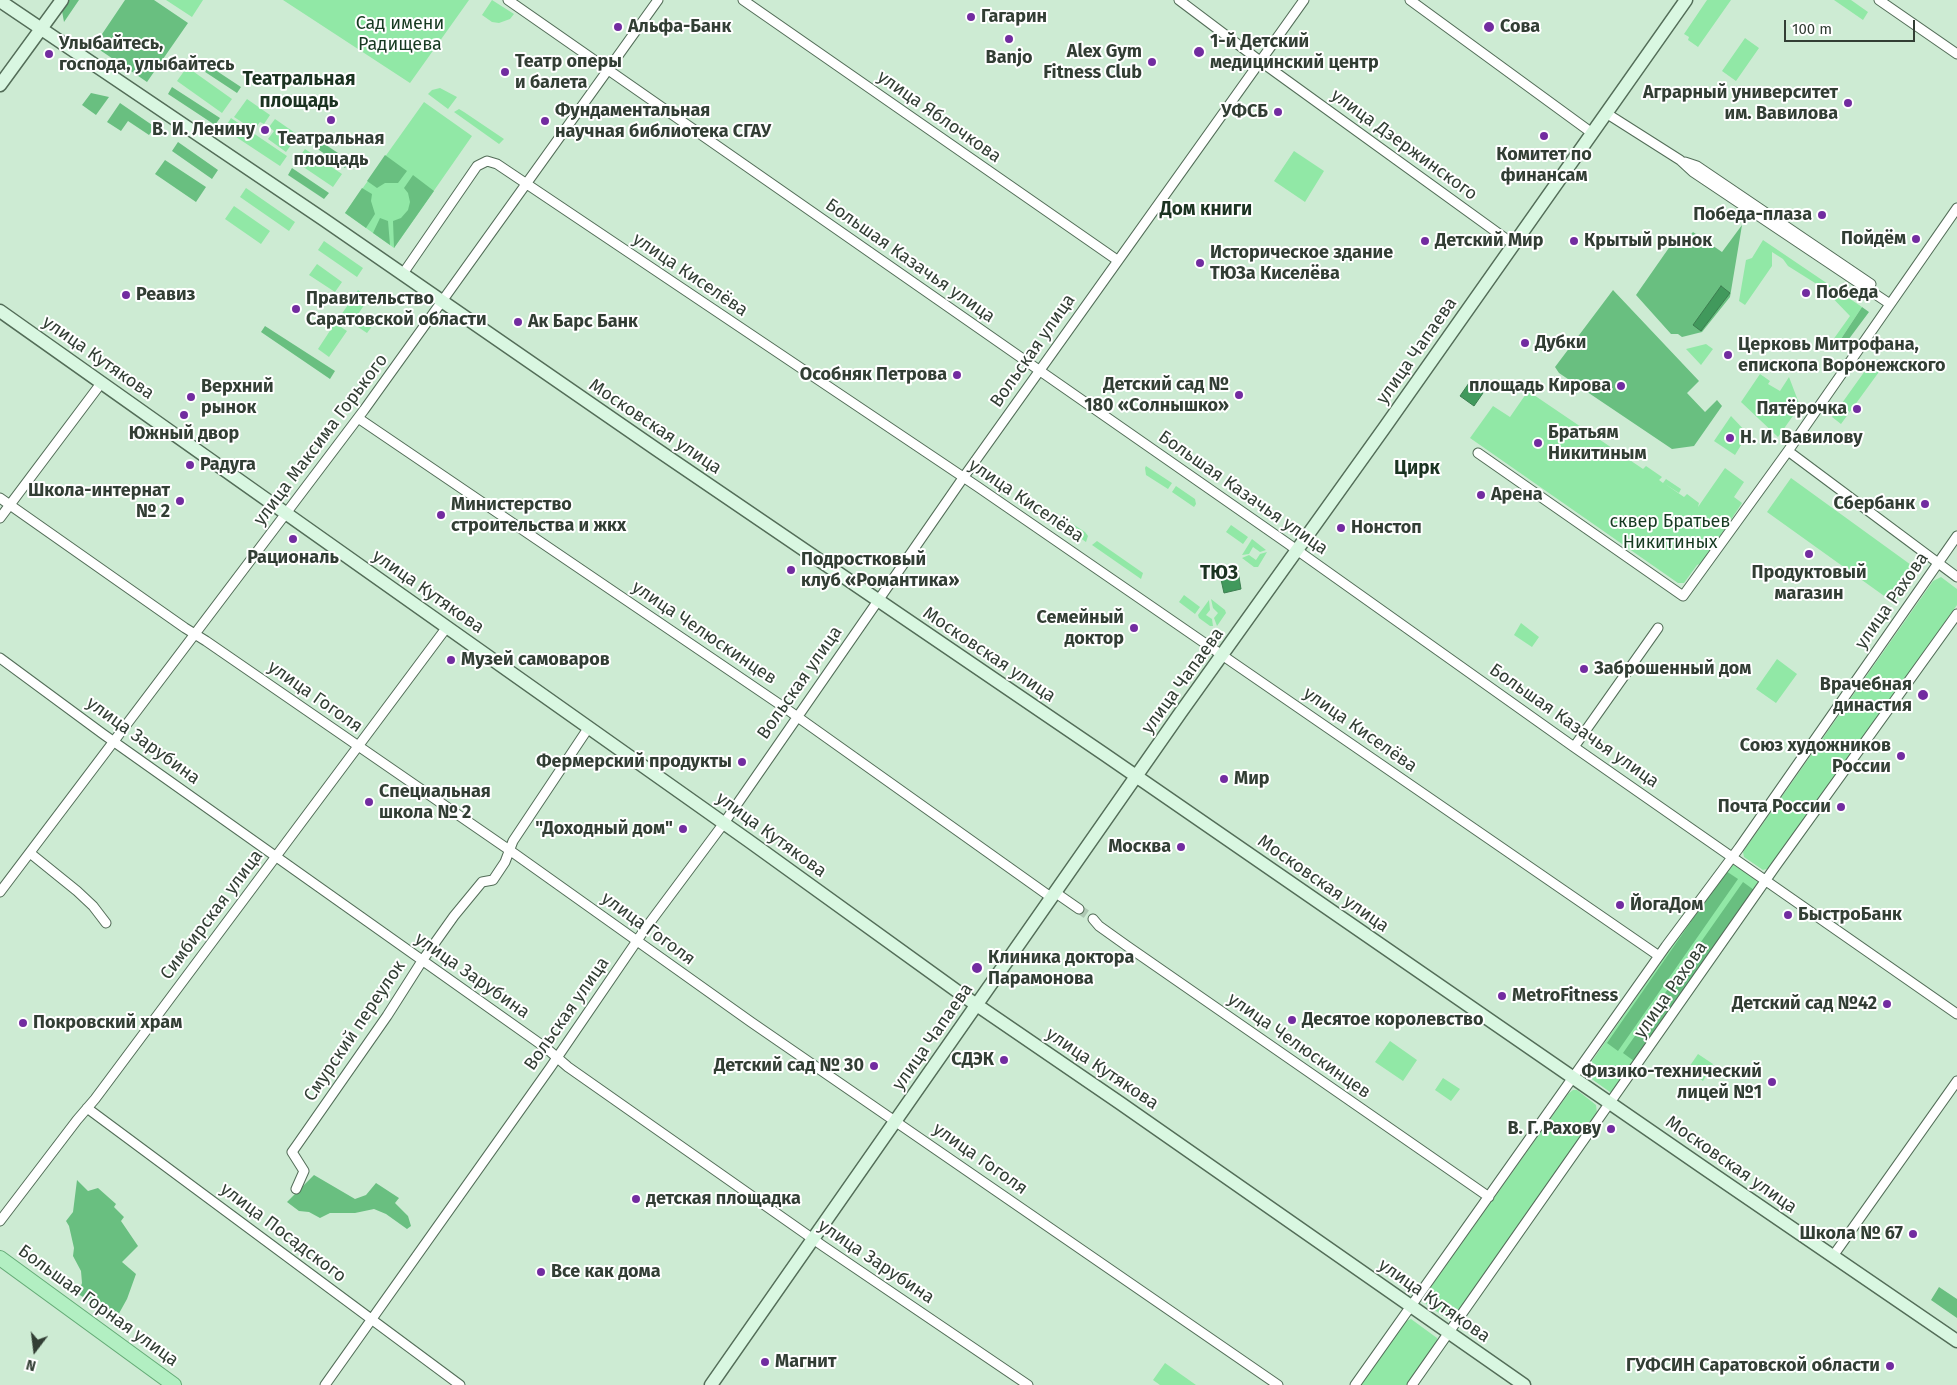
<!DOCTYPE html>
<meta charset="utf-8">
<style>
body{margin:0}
#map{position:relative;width:1957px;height:1385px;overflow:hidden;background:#cdebd3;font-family:"Fira Sans",sans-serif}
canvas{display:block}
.north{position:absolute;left:10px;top:1325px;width:50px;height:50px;-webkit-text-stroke:4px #fff;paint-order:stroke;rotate:195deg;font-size:14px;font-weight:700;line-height:20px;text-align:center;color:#323e34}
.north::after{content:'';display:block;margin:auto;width:18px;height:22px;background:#323e34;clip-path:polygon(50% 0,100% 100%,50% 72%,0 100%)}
.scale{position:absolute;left:1784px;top:20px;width:131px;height:22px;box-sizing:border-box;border:2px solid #323e34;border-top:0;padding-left:6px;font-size:15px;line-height:18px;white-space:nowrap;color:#323e34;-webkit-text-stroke:4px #fff;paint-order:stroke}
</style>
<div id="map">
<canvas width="1957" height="1385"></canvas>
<div class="north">N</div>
<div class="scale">100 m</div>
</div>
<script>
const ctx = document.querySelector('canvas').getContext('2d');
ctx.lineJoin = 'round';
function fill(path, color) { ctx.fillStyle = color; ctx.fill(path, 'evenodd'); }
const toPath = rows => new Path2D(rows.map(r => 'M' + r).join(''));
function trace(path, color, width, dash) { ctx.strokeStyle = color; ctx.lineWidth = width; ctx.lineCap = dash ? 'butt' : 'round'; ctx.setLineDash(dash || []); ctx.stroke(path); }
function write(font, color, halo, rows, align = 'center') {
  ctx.font = font + ' "Fira Sans",sans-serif'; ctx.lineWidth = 4; ctx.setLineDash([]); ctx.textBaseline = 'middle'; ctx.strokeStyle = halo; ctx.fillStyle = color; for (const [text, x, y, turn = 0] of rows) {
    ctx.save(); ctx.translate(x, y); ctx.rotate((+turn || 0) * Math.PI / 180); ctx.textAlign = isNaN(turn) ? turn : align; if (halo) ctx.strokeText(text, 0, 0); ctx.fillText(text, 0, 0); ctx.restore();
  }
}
const green = toPath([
 [166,0,203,0,192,17],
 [283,0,469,0,410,83],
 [492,0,514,14,510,19,499,23,492,22,482,15],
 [1707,0,1731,0,1698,47,1688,40,1689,37,1684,34],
 [1834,0,1851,0,1868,12,1863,20],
 [1745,38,1759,48,1736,81,1722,71],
 [187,67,232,99,222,113,177,81],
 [440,88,457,97,448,109,428,94,432,90],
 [247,99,270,115,264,124,260,122,254,130,234,117],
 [424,102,472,136,394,248,345,213],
 [459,109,464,112,504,139,499,144,454,112],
 [231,118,287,156,280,166,224,129],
 [275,119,298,135,286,152,268,139,274,131,269,127],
 [305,149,342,174,333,187,296,162],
 [1294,151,1324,171,1305,202,1274,181],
 [246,188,295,222,289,231,240,197],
 [234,206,270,231,261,244,225,219],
 [1763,240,1862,307,1835,348,1830,344,1850,316,1823,288,1788,266,1783,259,1772,252,1772,266,1745,305,1739,301,1746,260,1752,258],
 [324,241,363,268,357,277,318,250],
 [317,264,342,282,335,292,309,275],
 [358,290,369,298,352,323,341,315],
 [366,315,376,321,367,333,358,327],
 [335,323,347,331,329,357,318,349],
 [1706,344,1713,349,1701,365,1686,349],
 [1872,361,1877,364,1879,362,1884,365,1841,424,1832,417],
 [1760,374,1770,381,1768,384,1780,391,1789,377,1800,406,1778,437,1741,402],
 [1528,391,1643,469,1646,466,1662,477,1659,480,1663,483,1666,479,1681,489,1679,493,1665,484,1684,497,1687,494,1699,503,1698,507,1725,468,1744,482,1734,497,1742,503,1702,563,1697,565,1684,583,1678,583,1470,438,1493,406,1510,417],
 [1731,416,1748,434,1735,455,1714,441],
 [1146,466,1172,483,1168,489,1146,475,1145,468],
 [1791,478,1918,570,1894,603,1767,512],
 [1176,486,1195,499,1196,504,1194,507,1191,505,1172,492],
 [1071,523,1085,532,1088,536,1086,542,1064,527],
 [1231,525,1248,537,1243,544,1226,532],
 [1252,539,1266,550,1260,552,1253,547,1249,554,1242,555],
 [1097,541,1143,573,1141,579,1092,545],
 [1267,552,1258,567,1254,567,1242,558,1249,555,1256,560,1260,554],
 [1941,577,1957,589,1957,605,1770,868,1763,870,1744,857,1743,852,1933,581],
 [1184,595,1200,607,1195,614,1179,602],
 [1211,599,1225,610,1226,613,1217,626,1214,618,1218,613,1213,608],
 [1209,600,1210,610,1206,615,1212,619,1213,626,1210,626,1199,618,1198,615],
 [1521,623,1539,637,1532,647,1514,635],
 [1777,659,1797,674,1776,703,1756,689],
 [1732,864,1757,879,1759,882,1612,1092,1610,1092,1586,1075,1585,1074,1585,1071,1729,865],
 [1390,1041,1417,1060,1403,1081,1375,1062],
 [1698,1054,1713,1064,1703,1081,1687,1070],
 [1443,1078,1460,1089,1451,1101,1435,1090],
 [1573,1090,1577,1090,1596,1105,1597,1113,1454,1316,1446,1318,1426,1304,1424,1300,1425,1295,1568,1094],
 [1145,1092,1156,1099,1150,1109,1139,1101],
 [1411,1319,1437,1338,1437,1342,1407,1385,1360,1385,1404,1322],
 [1165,1363,1196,1385,1160,1385,1153,1380]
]);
const forest = toPath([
 [69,0,79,0,64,22,62,11],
 [125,0,154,0,188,23,147,82,94,46],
 [194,56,241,87,237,93,190,62],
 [172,87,220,118,215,125,168,94],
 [91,93,109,97,96,115,82,105],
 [120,103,155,127,149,135,128,121,121,131,107,122],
 [314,137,350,161,345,168,309,143],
 [178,142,218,170,212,179,172,151],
 [385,155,407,171,398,183,385,183,377,188,367,181],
 [165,160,206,187,196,202,155,174],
 [292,168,329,193,324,199,288,175],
 [413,175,434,191,394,248,393,221,401,218,408,210,410,202,408,193,404,188],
 [362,188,372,194,371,201,375,214,366,228,345,213],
 [380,218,388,221,390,245,373,233],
 [1742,225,1730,297,1702,332,1682,337,1678,334,1671,334,1636,295,1673,242,1680,247,1693,232,1722,252],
 [1613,290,1699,381,1687,393,1705,412,1717,400,1722,406,1694,446,1672,449,1559,373,1555,367],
 [1862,307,1869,312,1840,351,1835,348],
 [265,326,335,371,330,379,261,332],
 [1726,871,1738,879,1618,1051,1607,1043],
 [1743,882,1754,890,1634,1061,1623,1053],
 [314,1175,355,1199,366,1195,376,1183,399,1198,395,1203,408,1216,411,1226,407,1229,386,1214,374,1209,355,1213,330,1213,320,1218,309,1212,299,1211,287,1202],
 [77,1180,88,1191,98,1188,116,1204,114,1207,124,1217,121,1221,138,1246,122,1262,136,1274,127,1299,117,1317,78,1294,82,1283,81,1271,73,1256,74,1248,69,1226,66,1221,73,1212],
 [1939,1287,1957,1299,1957,1318,1931,1300]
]);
const water = toPath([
 [1721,286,1730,293,1701,331,1693,325,1721,286],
 [1469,383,1483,393,1474,406,1460,396,1469,383],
 [1238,571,1241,589,1224,593,1220,575,1238,571]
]);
const streetTunnel = toPath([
 [1079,909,1093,919]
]);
const street = toPath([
 [508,0,1287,543,1574,747,1957,1014],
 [743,0,1117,260],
 [1179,0,1260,61,1513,244],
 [1410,0,1592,133],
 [1879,0,1957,54],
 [1606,113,1680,160,1693,172,1890,304],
 [1685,162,1697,166,1871,284],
 [402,275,477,166,487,161,497,164,978,487,1659,956],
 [358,418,785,708,1052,898],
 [1788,451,1957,577],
 [1478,453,1683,596,1788,451,1957,208],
 [0,498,185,628,206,641,515,854,751,1022,1278,1385],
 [0,518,102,382],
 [0,658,103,734,546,1048,568,1067,823,1246,1028,1385],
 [1574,747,1658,628],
 [30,853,77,891,93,906,106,923],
 [0,892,364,410,658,0],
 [1056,893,1079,909],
 [1093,919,1099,926,1127,946,1489,1197],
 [87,1108,460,1385],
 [296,1189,304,1171,292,1152,297,1145,387,1016,422,961,454,916,482,882,493,880,505,862,513,841,589,727],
 [0,1221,77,1120,95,1099,447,627],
 [1833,1256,1957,1081],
 [325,1385,550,1068,645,929,724,823,963,478,1304,0],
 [1355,1385,1666,946,1739,848,1957,536],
 [1412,1385,1775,867,1957,614]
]);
const secondary = toPath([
 [0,1,323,219,656,449,1104,754,1704,1168,1957,1341],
 [0,85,62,0],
 [0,311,749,841,968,999,1120,1103,1524,1385],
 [711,1385,1181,712,1385,427,1686,0]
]);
const primary = toPath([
 [0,1258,174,1385]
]);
const markers = [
 [971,17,5,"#722ca0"],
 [618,27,5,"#722ca0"],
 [1489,27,6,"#722ca0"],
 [1009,39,5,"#722ca0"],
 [1199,52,6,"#722ca0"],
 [49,54,5,"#722ca0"],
 [1152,62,5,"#722ca0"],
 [505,72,5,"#722ca0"],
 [1848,103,5,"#722ca0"],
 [1278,112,5,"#722ca0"],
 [331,120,5,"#722ca0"],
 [545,121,5,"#722ca0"],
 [265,130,5,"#722ca0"],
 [1544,136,5,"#722ca0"],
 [1822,215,5,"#722ca0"],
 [1916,239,5,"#722ca0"],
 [1425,241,5,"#722ca0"],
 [1574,241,5,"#722ca0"],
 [1200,263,5,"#722ca0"],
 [1806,293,5,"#722ca0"],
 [126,295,5,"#722ca0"],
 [296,309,5,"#722ca0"],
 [518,322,5,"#722ca0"],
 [1525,343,5,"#722ca0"],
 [1728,355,5,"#722ca0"],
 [957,375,5,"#722ca0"],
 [1621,386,5,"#722ca0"],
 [1239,395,5,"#722ca0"],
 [191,397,5,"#722ca0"],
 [1857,409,5,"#722ca0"],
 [184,415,5,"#722ca0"],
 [1730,438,5,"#722ca0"],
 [1538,443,5,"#722ca0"],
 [190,465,5,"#722ca0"],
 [1481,495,5,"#722ca0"],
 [180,501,5,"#722ca0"],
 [1925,504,5,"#722ca0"],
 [441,515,5,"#722ca0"],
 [1341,528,5,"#722ca0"],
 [293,539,5,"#722ca0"],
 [1809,554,5,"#722ca0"],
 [791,570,5,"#722ca0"],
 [1134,628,5,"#722ca0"],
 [451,660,5,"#722ca0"],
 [1584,669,5,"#722ca0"],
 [1923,695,6,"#722ca0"],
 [1901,756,5,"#722ca0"],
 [742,762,5,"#722ca0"],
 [1224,779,5,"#722ca0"],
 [369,802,5,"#722ca0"],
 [1841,807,5,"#722ca0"],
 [683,829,5,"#722ca0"],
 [1181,847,5,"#722ca0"],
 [1620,905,5,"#722ca0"],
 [1788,915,5,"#722ca0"],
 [977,968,6,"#722ca0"],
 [1502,996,5,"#722ca0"],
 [1887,1004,5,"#722ca0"],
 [1292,1020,5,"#722ca0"],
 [23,1023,5,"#722ca0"],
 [1004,1060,5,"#722ca0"],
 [874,1066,5,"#722ca0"],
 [1772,1082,5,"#722ca0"],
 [1611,1129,5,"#722ca0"],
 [636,1199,5,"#722ca0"],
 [1913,1234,5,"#722ca0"],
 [541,1272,5,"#722ca0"],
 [765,1362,5,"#722ca0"],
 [1890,1366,5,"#722ca0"]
];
const poiNames = [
 ["Гагарин",981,17],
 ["Альфа-Банк",628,27],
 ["Сова",1500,27],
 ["1-й Детский",1210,42],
 ["медицинский центр",1210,63],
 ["Улыбайтесь,",59,44],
 ["господа, улыбайтесь",59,65],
 ["Alex Gym",1142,52,"right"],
 ["Fitness Club",1142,73,"right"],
 ["Banjo",1009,58,"center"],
 ["Театр оперы",515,62],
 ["и балета",515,83],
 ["Аграрный университет",1838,93,"right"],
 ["им. Вавилова",1838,114,"right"],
 ["Фундаментальная",555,111],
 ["научная библиотека СГАУ",555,132],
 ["УФСБ",1268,112,"right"],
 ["В. И. Ленину",255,130,"right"],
 ["Театральная",331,139,"center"],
 ["площадь",331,160,"center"],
 ["Комитет по",1544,155,"center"],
 ["финансам",1544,176,"center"],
 ["Победа-плаза",1812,215,"right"],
 ["Пойдём",1906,239,"right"],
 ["Детский Мир",1435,241],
 ["Крытый рынок",1584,241],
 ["Историческое здание",1210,253],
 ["ТЮЗа Киселёва",1210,274],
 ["Победа",1816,293],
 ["Реавиз",136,295],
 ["Правительство",306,299],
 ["Саратовской области",306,320],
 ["Ак Барс Банк",528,322],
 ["Дубки",1535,343],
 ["Церковь Митрофана,",1738,345],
 ["епископа Воронежского",1738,366],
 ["Особняк Петрова",947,375,"right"],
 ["Детский сад №",1229,385,"right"],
 ["180 «Солнышко»",1229,406,"right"],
 ["площадь Кирова",1611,386,"right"],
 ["Верхний",201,387],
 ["рынок",201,408],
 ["Пятёрочка",1847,409,"right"],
 ["Братьям",1548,433],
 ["Никитиным",1548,454],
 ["Южный двор",184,434,"center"],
 ["Н. И. Вавилову",1740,438],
 ["Радуга",200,465],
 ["Школа-интернат",170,491,"right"],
 ["№ 2",170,512,"right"],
 ["Арена",1491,495],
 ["Сбербанк",1915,504,"right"],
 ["Министерство",451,505],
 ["строительства и жкх",451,526],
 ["Нонстоп",1351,528],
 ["Рациональ",293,558,"center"],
 ["Подростковый",801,560],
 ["клуб «Романтика»",801,581],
 ["Продуктовый",1809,573,"center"],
 ["магазин",1809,594,"center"],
 ["Семейный",1124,618,"right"],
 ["доктор",1124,639,"right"],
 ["Музей самоваров",461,660],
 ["Заброшенный дом",1594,669],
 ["Врачебная",1912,685,"right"],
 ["династия",1912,706,"right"],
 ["Союз художников",1891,746,"right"],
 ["России",1891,767,"right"],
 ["Фермерский продукты",732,762,"right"],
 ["Мир",1234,779],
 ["Специальная",379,792],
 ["школа № 2",379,813],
 ["Почта России",1831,807,"right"],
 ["\"Доходный дом\"",673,829,"right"],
 ["Москва",1171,847,"right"],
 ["ЙогаДом",1630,905],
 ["БыстроБанк",1798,915],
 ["Клиника доктора",988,958],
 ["Парамонова",988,979],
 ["MetroFitness",1512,996],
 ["Детский сад №42",1877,1004,"right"],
 ["Десятое королевство",1302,1020],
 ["Покровский храм",33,1023],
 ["СДЭК",994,1060,"right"],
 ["Детский сад № 30",864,1066,"right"],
 ["Физико-технический",1762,1072,"right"],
 ["лицей №1",1762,1093,"right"],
 ["В. Г. Рахову",1601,1129,"right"],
 ["детская площадка",646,1199],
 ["Школа № 67",1903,1234,"right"],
 ["Все как дома",551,1272],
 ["Магнит",775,1362],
 ["ГУФСИН Саратовской области",1880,1366,"right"]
];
const parkNames = [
 ["Сад имени",400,24],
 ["Радищева",400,45],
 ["сквер Братьев",1670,522],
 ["Никитиных",1670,543]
];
const streetNames = [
 ["улица Яблочкова",939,117,35],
 ["улица Дзержинского",1404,145,36],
 ["Большая Казачья улица",910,261,35],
 ["улица Киселёва",690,275,34],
 ["Вольская улица",1033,351,-55],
 ["улица Чапаева",1417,351,-55],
 ["улица Кутякова",98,358,35],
 ["Московская улица",655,427,34],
 ["улица Максима Горького",321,440,-53],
 ["Большая Казачья улица",1243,493,35],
 ["улица Киселёва",1026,501,34],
 ["улица Кутякова",428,592,35],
 ["улица Рахова",1892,601,-55],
 ["улица Челюскинцев",704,633,34],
 ["Московская улица",989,655,34],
 ["улица Чапаева",1183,681,-54],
 ["Вольская улица",800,683,-55],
 ["улица Гоголя",315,697,35],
 ["Большая Казачья улица",1574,726,35],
 ["улица Киселёва",1360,730,35],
 ["улица Зарубина",143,741,36],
 ["улица Кутякова",771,835,36],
 ["Московская улица",1323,884,35],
 ["Симбирская улица",212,915,-53],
 ["улица Гоголя",648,929,36],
 ["улица Зарубина",472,976,35],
 ["улица Рахова",1671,990,-55],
 ["Вольская улица",567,1014,-55],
 ["Смурский переулок",355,1031,-56],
 ["улица Чапаева",933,1037,-55],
 ["улица Челюскинцев",1299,1046,35],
 ["улица Кутякова",1102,1069,34],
 ["улица Гоголя",980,1159,35],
 ["Московская улица",1731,1165,35],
 ["улица Посадского",283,1233,37],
 ["улица Зарубина",876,1262,34],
 ["улица Кутякова",1434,1301,35],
 ["Большая Горная улица",98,1306,36]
];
const neighbourhoodNames = [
 ["Театральная",299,80],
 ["площадь",299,102],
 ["Дом книги",1206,210],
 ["Цирк",1417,469],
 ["ТЮЗ",1219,574]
];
fill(green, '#91e8a6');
fill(forest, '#69bf80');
fill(water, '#41995c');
trace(water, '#3c7e50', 1);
trace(streetTunnel, '#aec8b3', 9, [9, 4.5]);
trace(street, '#536d58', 11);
trace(secondary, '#536d58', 15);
trace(primary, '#64ab76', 16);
trace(street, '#fff', 9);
trace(secondary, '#d9f7e1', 12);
trace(primary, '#b2efc2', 14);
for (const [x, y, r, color] of markers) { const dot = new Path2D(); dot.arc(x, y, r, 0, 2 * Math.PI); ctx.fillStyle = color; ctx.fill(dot); trace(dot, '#fff', 2); }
write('bold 18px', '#323e34', '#fff', poiNames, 'left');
write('18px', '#163a21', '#fff', parkNames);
write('18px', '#323e34', '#fff', streetNames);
write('bold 19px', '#1b3321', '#fff', neighbourhoodNames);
</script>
